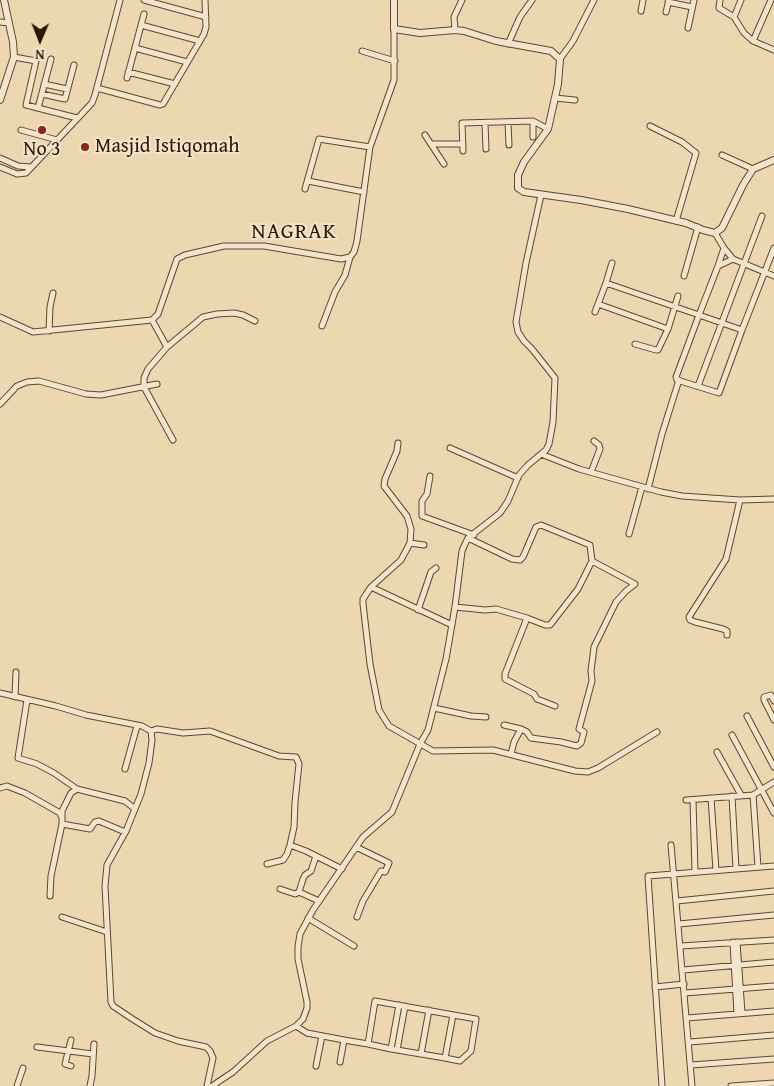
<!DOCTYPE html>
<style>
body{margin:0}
#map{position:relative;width:774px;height:1086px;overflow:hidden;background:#ecd7b0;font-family:"Gentium Book Plus",serif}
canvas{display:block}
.north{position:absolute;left:15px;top:15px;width:50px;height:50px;-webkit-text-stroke:4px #f3e5cc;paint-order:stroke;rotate:181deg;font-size:14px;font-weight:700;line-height:20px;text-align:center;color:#301503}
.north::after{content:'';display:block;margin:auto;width:18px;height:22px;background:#301503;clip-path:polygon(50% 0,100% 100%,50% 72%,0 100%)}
</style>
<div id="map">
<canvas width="774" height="1086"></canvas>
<div class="north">N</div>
</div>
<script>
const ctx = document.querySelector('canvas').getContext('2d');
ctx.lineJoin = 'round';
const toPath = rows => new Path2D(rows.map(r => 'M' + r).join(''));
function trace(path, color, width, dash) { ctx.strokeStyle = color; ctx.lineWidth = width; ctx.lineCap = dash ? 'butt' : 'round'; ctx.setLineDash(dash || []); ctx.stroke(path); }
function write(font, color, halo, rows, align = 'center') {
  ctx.font = font + ' "Gentium Book Plus",serif'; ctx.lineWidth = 4; ctx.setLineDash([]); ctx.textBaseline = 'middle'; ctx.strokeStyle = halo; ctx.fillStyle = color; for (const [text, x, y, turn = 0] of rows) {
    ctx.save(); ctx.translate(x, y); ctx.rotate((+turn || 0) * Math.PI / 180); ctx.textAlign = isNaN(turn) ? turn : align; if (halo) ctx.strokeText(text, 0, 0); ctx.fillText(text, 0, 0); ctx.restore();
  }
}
const minor = toPath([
 [144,0,206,17],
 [720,0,719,8,734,17,744,33,753,41,774,50],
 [668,2,692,7],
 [641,11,643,0],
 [666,12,669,0],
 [734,17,741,0],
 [0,22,9,23],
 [141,25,200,41],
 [688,28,694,0],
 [455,30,454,17,462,0],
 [753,41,771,0],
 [508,44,520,17,532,0],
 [135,48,187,62],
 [362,51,395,61],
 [14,57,36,61,26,105,77,118],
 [560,59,573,41,594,0],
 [128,72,175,84],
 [127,78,144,14],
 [44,84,67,89],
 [97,88,160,105,163,104,204,34,206,27,205,0],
 [42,94,65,99,74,65],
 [555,98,575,100],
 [38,108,51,59],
 [533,121,533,137],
 [508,122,509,145],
 [485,123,486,149],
 [650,126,682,142,696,153,676,221],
 [21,130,57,140],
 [425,135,444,164],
 [431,144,463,144],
 [463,151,462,123,533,121,548,129],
 [722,155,753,169],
 [0,158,18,166,31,167],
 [0,167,17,174,26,173,92,103,95,95,120,0],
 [308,181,364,192],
 [305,189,319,139,370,147],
 [715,233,724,248,718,266,733,259],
 [724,248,733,259,774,276],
 [612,263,606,283,699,315,676,377,677,380,719,393,742,330],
 [718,266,699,315,742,330,774,248],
 [684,276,698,227],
 [598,304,668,329],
 [595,312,606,283],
 [0,317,33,332,152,320,158,314,177,259,185,255,224,246,264,246,341,259,350,257,354,252,357,241,370,147,394,80,394,29],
 [152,320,167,347],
 [322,326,335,292,345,275,350,257],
 [49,331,50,307,53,293],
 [635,344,656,350,658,350,668,329,678,296],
 [698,386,762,216],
 [0,404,17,386,27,382,39,381,86,394,101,395,157,384],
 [173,440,144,387,144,378,148,369,167,347,203,317,217,314,234,313,243,315,255,321],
 [398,443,397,451,385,479,384,486,407,516,411,529,410,543,401,560,371,587,363,599,363,604,370,664,379,710,389,726,433,751,493,750,575,771,588,772,598,768,657,732],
 [450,448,518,478],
 [541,454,579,469,661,492,682,496,740,500,774,499],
 [591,472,600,449,599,445,594,441],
 [430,476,427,494,422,501,422,516,474,535],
 [648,489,662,434,679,380],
 [629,534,642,487],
 [468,538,512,559,520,560,523,557,536,527,541,525,590,545,592,561,635,584,626,591,616,602,594,647,591,671,592,681,579,729,584,732,581,743,577,746,561,742,531,738,527,732,521,729,514,742,511,754],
 [410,543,424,545],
 [371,587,452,625],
 [455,607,485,610,496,609,527,618,505,674,505,679,534,694,537,699,555,706],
 [418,610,431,572,436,568],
 [527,618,545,625,550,625,578,589,592,561],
 [727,635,727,631,723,629,695,622,690,620,689,617,726,559,740,500],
 [0,693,56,706,86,715,142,726,151,731,157,729,183,733,210,731,279,756,296,757,299,764,295,802,294,827,290,845,287,854,283,860,267,864],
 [15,697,16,672],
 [27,700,18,758,37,764,54,773,77,789],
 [774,701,771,695,764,697,764,700,774,720],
 [434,708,471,716,486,717],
 [747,716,774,767],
 [504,725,521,729],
 [151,731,152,740,149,763,141,794,126,831,107,865,105,886,111,1002,113,1006,131,1018,155,1033,178,1041,206,1047,210,1051,213,1058,207,1086],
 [732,735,774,813],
 [717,752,741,795],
 [125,769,137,726],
 [0,788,7,786,25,793,60,813,61,816],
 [753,795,758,867],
 [732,796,736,869],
 [711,798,716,870],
 [686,800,753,795,774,782],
 [693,800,695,872],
 [62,824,90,829,95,822,99,821,125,832],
 [290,845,306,851,342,869],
 [671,845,692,1086],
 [356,847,389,863,385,872,381,871,363,901,357,917],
 [280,889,295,894,299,892,303,879,305,875,311,871,316,856],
 [299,892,319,901],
 [50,896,51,876,62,824,62,811,71,793,77,789,125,801,135,809],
 [677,901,774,891],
 [62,917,107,932],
 [308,918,354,946],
 [679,924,774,915],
 [733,942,737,1014],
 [737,942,742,1013],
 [681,946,774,940],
 [683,970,774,962],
 [655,987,684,984],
 [685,993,774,986],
 [687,1018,774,1011],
 [296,1026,307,1033,344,1040,340,1062],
 [344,1040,368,1044,391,1049,445,1058,460,1061,471,1051,476,1019,375,1001,368,1044],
 [690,1042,774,1035],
 [37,1047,93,1054],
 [391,1049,399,1005],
 [397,1050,405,1006],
 [421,1054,429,1010],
 [445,1058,453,1015],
 [691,1065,774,1059],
 [71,1066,65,1064,71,1040],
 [316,1066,322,1036],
 [17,1086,23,1068],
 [90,1086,92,1076,94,1044],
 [212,1086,233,1072,267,1041,296,1026,303,1019,307,1008,307,1002,298,959,298,947,300,934,313,910,363,837,392,812,420,744,428,730,446,659,455,607,462,551,465,544,468,538,500,513,508,501,519,475,528,465,546,450,549,444,553,422,555,378,532,349,524,341,518,332,516,322,526,263,541,195],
 [662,1086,648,876,774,866],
 [731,1086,774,1083]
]);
const tertiary = toPath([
 [394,0,394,29,420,33,455,30,464,31,496,41,551,51,560,59,558,84,548,129,524,162,518,175,518,188,524,192,581,200,628,209,686,223,703,230,715,233,722,228,743,185,753,169,774,160],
 [0,100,14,57,13,42,4,0]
]);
const markers = [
 [42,130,5,"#8f2418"],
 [85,147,5,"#8f2418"]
];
const poiNames = [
 ["Masjid Istiqomah",95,147],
 ["No 3",42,150,"center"]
];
const quarterNames = [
 ["NAGRAK",294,232]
];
trace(minor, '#5f462e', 7);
trace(tertiary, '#5f462e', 8);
trace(minor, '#f3e5cc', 5);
trace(tertiary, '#f3e5cc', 6);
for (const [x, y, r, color] of markers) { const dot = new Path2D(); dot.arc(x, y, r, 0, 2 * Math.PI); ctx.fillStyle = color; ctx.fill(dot); trace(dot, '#f3e5cc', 2); }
write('20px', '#301503', '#f3e5cc', poiNames, 'left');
ctx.letterSpacing = '1px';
write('22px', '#301503', '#f3e5cc', quarterNames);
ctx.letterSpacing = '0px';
</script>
